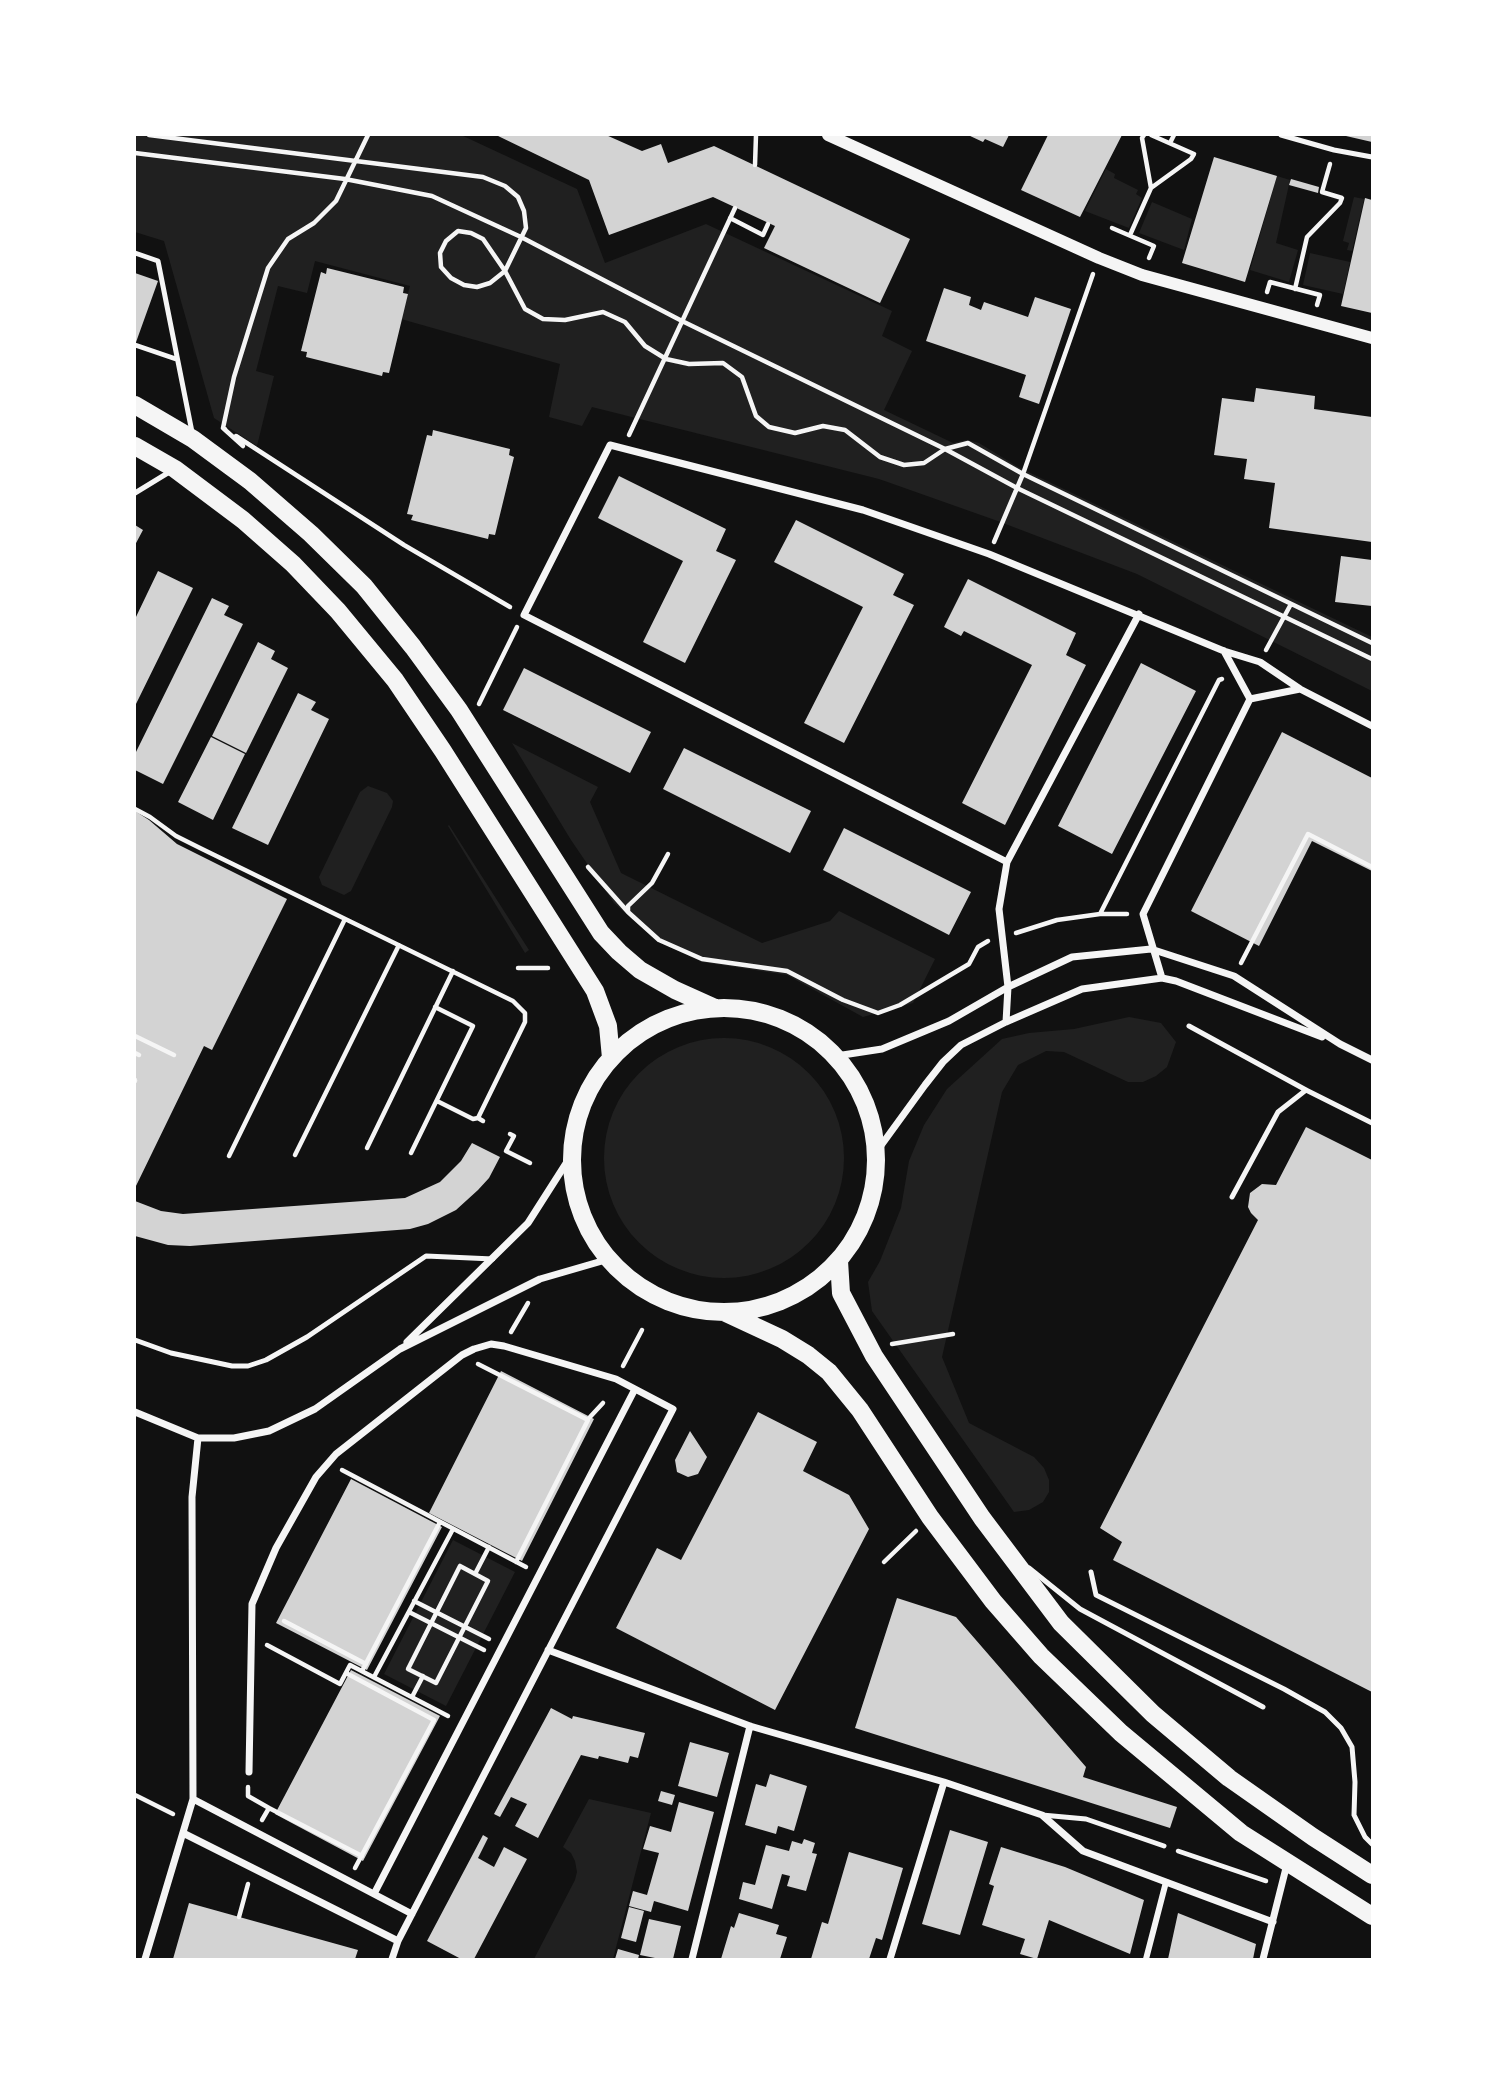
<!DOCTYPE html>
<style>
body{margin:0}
#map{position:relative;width:1507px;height:2094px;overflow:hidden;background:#111;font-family:"Source Sans 3",sans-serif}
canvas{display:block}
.frame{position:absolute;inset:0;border:136px solid #fff;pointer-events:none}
</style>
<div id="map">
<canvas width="1507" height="2094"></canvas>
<div class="frame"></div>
</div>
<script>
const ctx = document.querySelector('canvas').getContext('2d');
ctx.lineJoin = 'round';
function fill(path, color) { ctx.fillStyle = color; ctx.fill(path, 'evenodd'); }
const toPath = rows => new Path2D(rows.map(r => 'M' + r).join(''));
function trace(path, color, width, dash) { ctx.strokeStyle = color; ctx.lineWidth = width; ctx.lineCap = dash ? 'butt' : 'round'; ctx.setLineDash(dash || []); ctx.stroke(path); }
const green = toPath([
 [135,135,461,135,577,189,605,263,706,224,892,311,882,336,912,351,884,410,953,443,967,440,979,443,1018,467,1372,637,1372,691,1137,574,995,520,879,479,592,407,582,426,549,417,560,364,401,319,410,286,315,261,307,293,278,286,256,371,274,376,257,446,214,418,164,241,135,232],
 [1106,169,1115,174,1114,178,1138,190,1136,194,1142,198,1129,228,1085,211],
 [1277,176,1290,180,1276,243,1298,250,1289,282,1250,270],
 [1354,197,1364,199,1352,251,1347,250,1349,243,1343,241],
 [1152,202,1192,219,1184,250,1139,233],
 [1310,253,1350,262,1343,294,1303,285],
 [512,743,598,787,590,802,621,873,762,943,830,921,839,911,935,959,913,1003,863,1017,787,975,702,962,657,941,614,903,571,840],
 [368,786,387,793,393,801,392,807,351,891,344,895,322,885,319,877,360,792],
 [449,825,529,950,525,953,448,826],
 [1129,1017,1161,1023,1176,1042,1167,1067,1156,1076,1143,1082,1128,1082,1064,1052,1046,1051,1018,1065,1002,1092,942,1357,969,1423,1034,1457,1044,1468,1049,1480,1049,1492,1043,1502,1029,1510,1014,1512,872,1311,868,1282,880,1261,901,1208,909,1161,924,1125,947,1089,1002,1039,1029,1033,1074,1029],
 '604 1158a120 120 0 1 1 240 0a120 120 0 1 1-240 0Z',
 [453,1540,515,1572,446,1706,384,1674],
 [589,1799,651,1813,613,1959,534,1959,575,1880,577,1872,575,1861,571,1853,563,1847]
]);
const building = toPath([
 [496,135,606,135,642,151,661,144,668,163,714,146,910,239,880,303,764,248,775,226,713,197,609,235,589,180],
 [968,135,1009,135,1003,147,985,139,983,142],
 [1048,135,1122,135,1080,217,1021,190],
 [1346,135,1372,135,1372,142,1346,136],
 [1214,157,1277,176,1245,282,1182,263],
 [1291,179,1319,187,1318,193,1289,185],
 [1365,198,1372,200,1372,313,1341,306],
 [327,268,404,287,403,293,408,294,389,373,383,372,382,376,306,357,307,352,301,351,321,272,326,274],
 [135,273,158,281,135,345],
 [944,288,971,297,969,305,981,310,984,302,1028,317,1035,297,1071,309,1039,404,1019,397,1026,375,926,341],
 [1256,388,1315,396,1314,409,1372,417,1372,542,1269,528,1275,483,1244,479,1247,459,1214,455,1222,398,1254,402],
 [433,430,510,449,509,455,514,457,495,535,489,534,488,539,411,520,413,515,407,514,427,435,432,436],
 [619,476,726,529,716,551,736,560,685,663,643,642,683,561,598,518],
 [796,520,904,574,893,595,914,605,844,743,804,723,863,607,774,562],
 [135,525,143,530,135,545],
 [1341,556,1372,560,1372,606,1335,602],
 [158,571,193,588,135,706,135,619],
 [968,579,1076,633,1066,655,1086,665,1005,825,962,803,1032,665,964,631,961,636,944,627],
 [212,598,229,606,224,615,243,624,163,784,135,770,135,754],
 [258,642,275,651,271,659,288,668,246,753,212,736],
 [1141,663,1196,691,1112,854,1058,826],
 [524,668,651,732,630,773,503,710],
 [298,693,316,702,311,710,329,719,268,845,232,828],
 [1282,732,1372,778,1372,871,1312,841,1259,946,1191,911],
 [211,737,245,754,213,820,178,802],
 [684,748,811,811,790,853,663,789],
 [135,811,149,820,177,844,287,899,212,1050,204,1046,135,1188],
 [844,828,971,892,949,935,823,870],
 [1306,1127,1372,1160,1372,1692,1113,1560,1122,1542,1100,1528,1258,1220,1251,1213,1248,1207,1250,1193,1262,1184,1276,1185],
 [472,1143,500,1157,489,1178,478,1190,456,1210,428,1224,410,1229,190,1246,168,1245,135,1236,135,1201,161,1211,183,1214,405,1198,440,1182,461,1161],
 [501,1371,594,1419,522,1561,429,1513],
 [758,1412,817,1442,803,1471,849,1495,869,1529,775,1710,616,1628,657,1548,681,1560],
 [690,1431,707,1457,698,1474,688,1477,677,1472,675,1460],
 [351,1479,442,1527,367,1670,276,1623],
 [897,1598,956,1617,1086,1767,1083,1777,1177,1807,1170,1828,855,1728],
 [351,1670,440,1716,363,1861,275,1814],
 [551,1708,572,1719,573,1716,645,1733,638,1758,630,1756,628,1763,599,1756,598,1759,581,1755,538,1838,515,1826,527,1804,511,1797,500,1817,494,1814],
 [690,1742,729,1753,717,1797,678,1786],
 [770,1774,807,1786,794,1831,778,1826,776,1834,745,1825,756,1784,766,1787],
 [661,1791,675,1795,672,1805,658,1801],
 [679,1802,714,1812,688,1911,654,1901,651,1912,629,1906,633,1891,647,1895,659,1853,643,1849,650,1826,671,1832],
 [950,1830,988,1842,960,1935,922,1924],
 [483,1835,488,1838,478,1858,494,1867,504,1847,527,1859,474,1959,461,1959,427,1941],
 [804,1839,815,1843,812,1853,817,1854,806,1891,787,1886,790,1876,782,1874,772,1909,739,1899,743,1882,755,1885,766,1845,789,1851,792,1841,802,1844],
 [1001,1847,1065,1867,1144,1900,1130,1954,1049,1920,1037,1959,1020,1954,1025,1939,982,1925,994,1886,989,1884],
 [849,1852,903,1868,882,1940,876,1938,869,1959,811,1959,822,1922,828,1924],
 [189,1903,358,1950,355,1959,173,1959],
 [629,1907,644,1911,636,1942,621,1938],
 [739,1913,779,1925,776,1934,787,1937,780,1959,721,1959,731,1926,734,1928],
 [1178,1913,1256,1944,1253,1959,1168,1959],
 [649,1919,681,1926,673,1959,660,1959,640,1955],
 [618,1949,639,1955,638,1959,615,1959]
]);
const path = toPath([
 [149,135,483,177,505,186,518,197,524,211,526,228,505,271,490,283,477,287,464,285,451,278,441,267,440,253,446,241,458,231,471,233,483,239,505,271,525,309,543,319,565,320,603,312,625,322,645,346,666,359,689,364,723,363,742,377,756,416,769,427,795,433,823,426,845,430,880,457,904,465,924,463,945,449,968,443,1023,474,1372,643],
 [1144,135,1142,138,1151,188],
 [1170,143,1174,135],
 [135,153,345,179,432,196,521,237,682,321,945,449,1017,488,1372,659],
 [755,165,756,135],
 [730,218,763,235,768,224],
 [1112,228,1154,246,1149,258],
 [1130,235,1151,188,1191,159,1194,154,1151,135],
 [1295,289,1307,237,1340,203,1342,198,1322,192,1330,164],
 [1267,292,1270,282,1320,295,1317,305],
 [223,428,243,446],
 [225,429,223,428,234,377,268,268,288,239,314,223,336,201,368,135],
 [629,435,735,208],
 [236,436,404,545,510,607],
 [994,542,1023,474,1093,274],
 [1266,650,1291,604],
 [479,704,517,627],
 [135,809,150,817,176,836,200,848,513,1001,525,1013,525,1022,478,1118,483,1121],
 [588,867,628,912,659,940,702,959,787,971,843,1000,878,1013,900,1005,969,964,978,947,988,941],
 [628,912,628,906,652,883,668,854],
 [1100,914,1219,680,1222,679],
 [1016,933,1057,920,1100,914,1127,914],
 [1241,963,1308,834,1372,867],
 [518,968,548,968],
 [135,1036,174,1055],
 [135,1053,139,1055],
 [135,1080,135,1081],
 [437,1101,473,1119,478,1118],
 [510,1134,514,1136,506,1151,530,1163],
 [367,1148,453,971],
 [411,1153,473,1026,435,1007],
 [295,1155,399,945],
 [229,1156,345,919],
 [511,1332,528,1303],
 [892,1344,953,1334],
 [478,1364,588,1420,516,1562],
 [623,1366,642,1330],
 [590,1417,603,1403],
 [342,1470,526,1567],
 [884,1562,916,1531],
 [460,1566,488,1581,436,1683,408,1669,460,1566],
 [475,1574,489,1547],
 [414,1601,489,1639],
 [409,1612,484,1650],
 [284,1621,366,1664],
 [267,1645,340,1684,350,1665,448,1716],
 [362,1671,440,1522],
 [346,1673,434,1720,355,1868],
 [374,1677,453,1529],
 [412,1697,423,1676],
 [248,1787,248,1796,269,1808,262,1820],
 [135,1795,173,1814],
 [269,1808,362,1856],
 [1178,1851,1266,1881],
 [239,1917,248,1884]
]);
const service = toPath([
 [1281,135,1334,150,1372,157],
 [135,253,158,261,192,432],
 [135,345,176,359],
 [135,493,171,471],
 [1189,1026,1306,1090,1372,1123],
 [1232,1197,1278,1112,1306,1090],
 [135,1340,171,1353,232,1366,248,1366,266,1360,307,1337,426,1256,493,1259],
 [1029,1568,1080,1609,1263,1707],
 [1091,1572,1096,1595,1284,1689,1325,1712,1341,1728,1352,1747,1355,1782,1354,1815,1365,1837,1372,1844],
 [1042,1815,1086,1819,1164,1846]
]);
const pedestrian = toPath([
 [1146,1959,1166,1882]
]);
const minor = toPath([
 [1224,651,1250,699],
 [1250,699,1300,689],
 [1007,862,524,615,610,445,863,510,989,554,1224,651,1260,662,1300,689,1372,726],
 [1162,978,1143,914,1250,699],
 [1006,1022,1008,987,999,909,1007,862,1139,614],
 [836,1056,882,1049,949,1021,1008,987,1072,957,1151,949,1234,976,1340,1044,1372,1060],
 [877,1151,925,1085,943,1062,961,1045,1006,1022,1082,989,1162,978,1176,981,1322,1037],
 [407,1342,528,1223,572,1154],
 [135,1412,198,1438,234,1438,269,1431,315,1409,400,1349,540,1279,609,1259],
 [548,1650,750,1726,944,1782,1042,1815,1083,1851,1273,1922],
 [249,1772,252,1604,276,1548,316,1477,336,1454,462,1355,474,1349,491,1344,504,1346,616,1379,635,1389],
 [193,1799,412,1914],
 [183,1833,398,1941],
 [374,1894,635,1389,673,1409,398,1941,392,1959],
 [145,1959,193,1799,192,1497,198,1438],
 [692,1959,750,1726],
 [890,1959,944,1782],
 [1263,1959,1287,1864]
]);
const tertiary = toPath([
 [828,135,1099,258,1142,275,1372,338]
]);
const primary = toPath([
 [135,405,193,439,250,481,311,534,364,586,413,647,459,710,601,933,619,952,640,970,675,990,715,1008],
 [135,446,175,469,243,520,293,564,338,611,395,680,443,751,595,991,608,1026,611,1058],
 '572 1160a152 152 0 1 1 304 0a152 152 0 1 1-304 0Z',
 [839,1261,841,1293,874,1356,982,1518,1061,1623,1153,1714,1229,1778,1313,1837,1372,1875],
 [724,1312,782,1339,808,1355,829,1372,860,1410,930,1517,993,1601,1041,1656,1121,1733,1241,1833,1372,1916]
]);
fill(green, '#202020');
fill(building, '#d3d3d3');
trace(path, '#f5f5f5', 4.5);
trace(service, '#f5f5f5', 5);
trace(pedestrian, '#f5f5f5', 6);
trace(minor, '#f5f5f5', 7);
trace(tertiary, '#f5f5f5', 12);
trace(primary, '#f5f5f5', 18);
</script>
